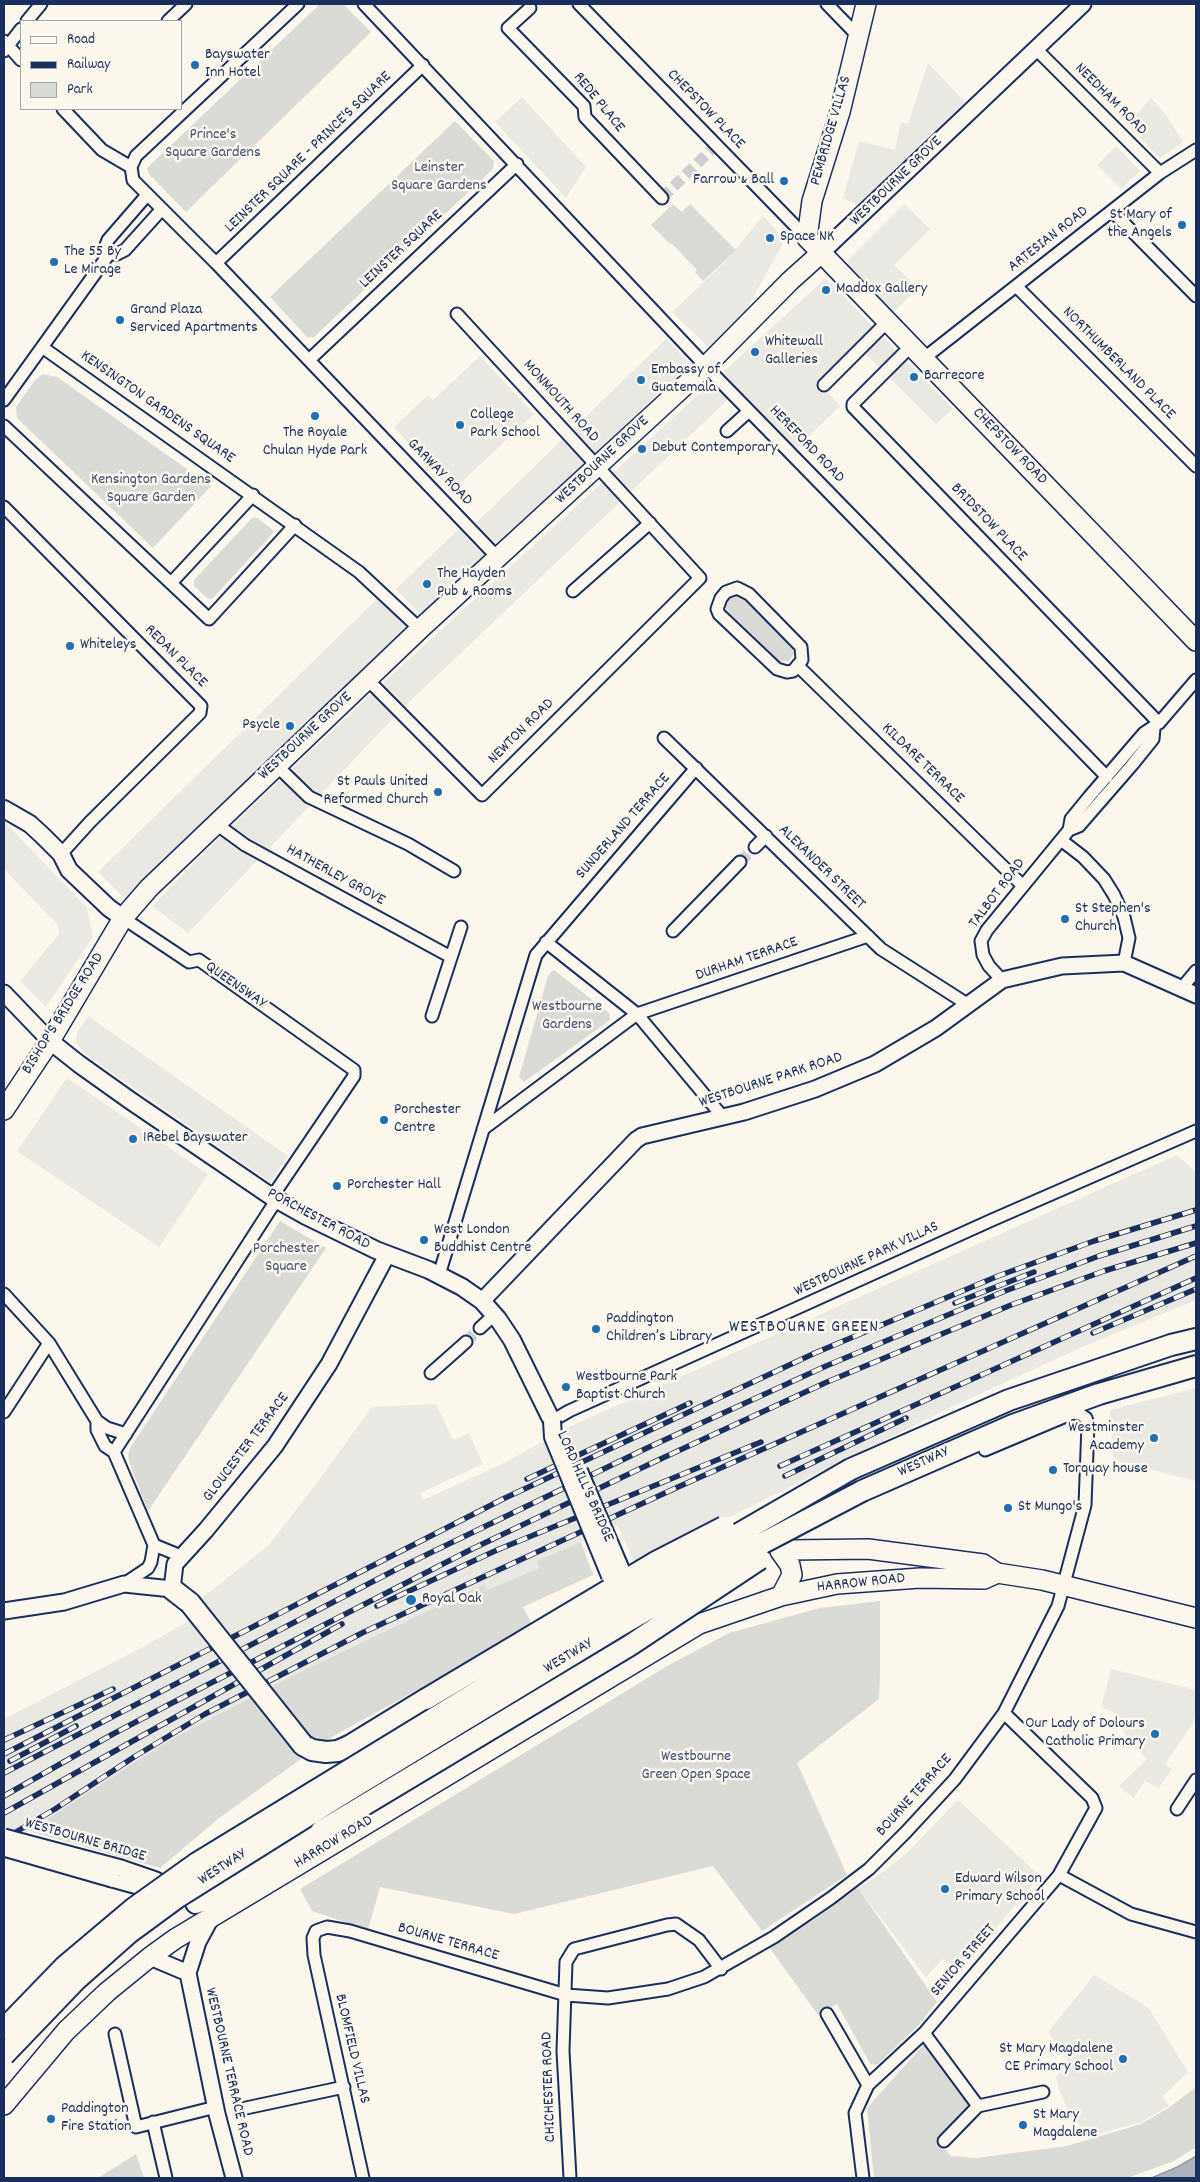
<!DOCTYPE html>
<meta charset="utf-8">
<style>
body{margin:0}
#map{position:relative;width:1200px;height:2182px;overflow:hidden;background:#fbf7ec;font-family:Dekko,sans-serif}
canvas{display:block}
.frame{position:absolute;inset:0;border:5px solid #1b2f5e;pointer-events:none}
.legend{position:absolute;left:20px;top:20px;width:162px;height:90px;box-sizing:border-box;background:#fbf7ec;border:1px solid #a1a7b3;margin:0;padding:6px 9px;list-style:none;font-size:15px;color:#1b2f5e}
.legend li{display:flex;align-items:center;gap:10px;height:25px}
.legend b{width:25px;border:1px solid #a1a7b3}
</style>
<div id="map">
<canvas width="1200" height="2182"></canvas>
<div class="frame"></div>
<ul class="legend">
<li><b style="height:6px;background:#fbf7ec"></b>Road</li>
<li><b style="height:6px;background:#1b2f5e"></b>Railway</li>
<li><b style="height:14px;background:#dadad7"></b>Park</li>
</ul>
</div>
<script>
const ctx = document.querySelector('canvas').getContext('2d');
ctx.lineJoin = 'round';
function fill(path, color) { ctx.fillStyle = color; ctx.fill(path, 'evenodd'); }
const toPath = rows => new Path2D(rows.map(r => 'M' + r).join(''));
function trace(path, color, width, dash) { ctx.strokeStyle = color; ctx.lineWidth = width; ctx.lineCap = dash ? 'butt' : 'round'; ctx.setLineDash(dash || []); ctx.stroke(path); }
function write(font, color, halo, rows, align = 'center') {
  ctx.font = font + ' Dekko,sans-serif'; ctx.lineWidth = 5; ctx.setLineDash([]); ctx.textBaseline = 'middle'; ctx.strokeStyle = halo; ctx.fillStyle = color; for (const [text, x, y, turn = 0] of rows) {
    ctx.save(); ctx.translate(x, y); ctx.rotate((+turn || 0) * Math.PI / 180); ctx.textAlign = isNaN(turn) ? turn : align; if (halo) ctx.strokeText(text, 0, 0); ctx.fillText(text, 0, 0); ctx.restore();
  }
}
const built = toPath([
 [928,63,965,102,857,205,843,198,859,141,895,150,901,122,908,124],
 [522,97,586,167,566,198,495,122],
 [1151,98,1166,115,1183,142,1160,158,1127,124],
 [1116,146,1140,171,1121,189,1097,165],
 [904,204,930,229,894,265,918,288,892,314,849,268,847,263,849,259],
 [763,216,785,240,744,314,709,348,672,312,723,264],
 [826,278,953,409,936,424,862,350,824,388,840,406,796,449,737,391,405,706,188,933,152,906,219,838,381,685],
 [666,339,690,364,497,545,476,523],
 [480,356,534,414,453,490,394,427,428,395,433,400],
 [459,529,484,556,421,615,396,589],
 [378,598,408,629,125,899,98,872],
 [4,821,87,908,93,937,46,1007,20,981,59,934,58,925,4,869],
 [88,1016,288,1156,270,1182,85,1054,77,1044,76,1039,77,1033],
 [67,1078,208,1174,159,1247,17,1151],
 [1177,1155,1196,1172,1196,1300,1080,1348,945,1410,635,1564,618,1526,537,1561,539,1568,487,1590,484,1584,292,1676,168,1741,41,1824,4,1845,4,1719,143,1647,210,1609,202,1598,269,1545,316,1484,372,1407,436,1404,453,1440,469,1433,483,1464,420,1493,423,1500,498,1466,575,1424],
 [1196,1388,1196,1481,1113,1460,1110,1410],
 [1111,1669,1196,1690,1196,1712,1193,1723,1165,1764,1172,1769,1159,1788,1145,1781,1134,1798,1119,1786,1147,1759,1130,1743,1112,1711,1101,1707],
 [958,1800,1040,1876,958,1972,943,1959,926,1977,858,1888,875,1878,906,1854],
 [1094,1975,1148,2007,1188,2072,1163,2096,1169,2106,1141,2122,1087,2137,1078,2123,1075,2125,1059,2090,1056,2076,1071,2066,1048,2032]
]);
const green = toPath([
 [320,4,343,4,371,32,186,212,149,174,147,168],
 [455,121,494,161,493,169,314,337,307,337,270,297],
 [673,204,682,212,690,204,736,250,703,281,695,272,697,270,671,243,670,244,651,225],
 [43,374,57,377,211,486,153,548,17,418,16,407,35,380],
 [256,517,273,530,273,533,212,599,207,598,194,586,194,580,252,518],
 [734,594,745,598,791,644,794,653,789,661,781,662,777,660,728,613,724,605,727,598],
 [554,970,609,1013,610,1020,524,1082,519,1077,548,976,552,971],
 [280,1221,326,1248,148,1511,129,1462,128,1455,130,1448],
 [581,1542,593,1575,523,1607,533,1626,330,1738,218,1819,160,1868,29,1831,168,1741,292,1676,484,1584,487,1590,539,1568,537,1561],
 [880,1601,880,1673,879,1699,797,1763,847,1875,762,1931,713,1866,514,1914,380,1887,368,1930,312,1911,300,1889,669,1665,729,1633,820,1608],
 [858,1888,937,2002,917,2027,878,2064,871,2065,837,2004,818,2015,769,1947,815,1919],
 [925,2043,971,2104,938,2141,951,2156,976,2158,1067,2146,1141,2124,1170,2107,1196,2087,1196,2147,1174,2161,1127,2178,874,2178,867,2108],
 [136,2154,144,2178,98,2178]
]);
const water = toPath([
 [1196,2156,1196,2178,1151,2178,1177,2167,1196,2156]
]);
const minorTunnel = toPath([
 [662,198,716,145],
 [740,862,755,847],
 [466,1342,480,1328]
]);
const minor = toPath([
 [298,4,136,156,131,167,133,180,216,263,498,558],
 [364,4,716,377,1107,777],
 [579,4,807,238],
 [827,4,857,35],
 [530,8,508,28,584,106,585,117,662,198],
 [27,21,41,4],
 [168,21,186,4],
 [4,41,21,60],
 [1036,49,1160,173],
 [4,51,21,29],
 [63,109,102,150,131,167],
 [1112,211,1196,296],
 [109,254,106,245,108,240,147,195],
 [109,254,117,254,125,250,162,209],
 [216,263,423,65],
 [1016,286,1196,466],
 [911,346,853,404,853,407,1159,723],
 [42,347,359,572,420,629],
 [923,359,1160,173,1196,150],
 [309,360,517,164],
 [824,385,887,322],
 [4,400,109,254],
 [4,426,209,619,295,525],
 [727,431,749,411],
 [4,507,201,706,200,713,90,822,61,854],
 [171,583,253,495],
 [737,588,749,594,801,647,802,660,793,671,787,672,777,669,719,614,717,609,721,598,726,592,737,588],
 [573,591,650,523],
 [798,666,1023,886],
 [368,680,482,795,700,578,457,314],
 [664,738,881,949,967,1004],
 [276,765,309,797,408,844,454,871],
 [215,823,245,845,451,957],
 [1069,830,1071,819,1089,797,1144,733,1159,723,1196,680],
 [1061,840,1083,857,1104,879,1114,895,1124,917,1129,938,1124,963],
 [755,847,766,836],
 [123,918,189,962,199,960,354,1070,354,1076,272,1197],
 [673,931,740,862],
 [1002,980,989,966,983,955,981,941,987,930,1069,830,1079,826,1132,765,1153,739,1154,728],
 [1181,989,1196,971],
 [432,1016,461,927],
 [722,1116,637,1014,868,936],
 [483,1129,637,1014,546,942],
 [439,1275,536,955,696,768],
 [4,1294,49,1343,97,1421,97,1430,105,1446,114,1452],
 [480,1328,494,1315],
 [431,1373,466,1342],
 [4,1412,49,1343],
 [97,1421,107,1428,126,1434],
 [552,1421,569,1411,992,1220,1196,1131],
 [114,1452,277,1199],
 [114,1452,154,1545,181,1556],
 [124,1584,148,1568,151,1562,154,1545],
 [1177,1809,1196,1780],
 [1059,1875,1131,1914,1196,1932],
 [827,2014,868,2085],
 [924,2033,978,2106],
 [115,2034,136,2127,216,2107],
 [246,2108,344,2087],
 [153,2122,166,2178],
 [944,2141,978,2106,1043,2092],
 [363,2178,314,1955,313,1938,316,1931,327,1927,350,1931,566,1995,608,1998,668,1989,704,1977,774,1937,831,1898,869,1869,906,1832,955,1779,1004,1713,1058,1606,1085,1505,1088,1424,1086,1418,1080,1414,1073,1413,985,1450],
 [570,2178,563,2051,566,1962,574,1949,667,1925,676,1924,699,1940,721,1969],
 [863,2178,855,2113,868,2085,924,2033,1059,1875,1096,1808,1092,1798,1004,1713]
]);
const tertiary = toPath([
 [820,254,1083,4],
 [4,993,50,1041],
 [482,1301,636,1140,642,1136,744,1112,815,1089,875,1064,936,1028,1002,980,1062,966,1124,963,1196,995],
 [4,1611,64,1602,124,1584,172,1589,175,1564,206,1530,275,1446,329,1364,387,1255],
 [121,1868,156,1880],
 [112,1879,145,1888],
 [211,1918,198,1942,188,1973,217,2114,234,2178],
 [150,1957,188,1973]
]);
const secondary = toPath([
 [4,809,30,824,43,836,61,854,69,870,109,908,123,918],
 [50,1041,79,1064,131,1101,272,1197,306,1216,376,1250,429,1270,462,1287,482,1301,498,1319,512,1340,552,1421]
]);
const primary = toPath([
 [866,4,840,112,812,201,807,238,1196,641],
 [4,1110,50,1041,123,918,149,888,420,629,706,366,790,281,820,254],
 [790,1550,868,1549,983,1564,997,1573,1042,1580,1196,1618],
 [780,1551,790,1565,792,1575,781,1596],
 [4,2105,66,2031,107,1992,150,1957,175,1939,699,1624,781,1596,837,1584,920,1578,984,1579,997,1573]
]);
const trunk = toPath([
 [851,1469,1009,1400,1171,1345,1196,1339],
 [862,1491,1013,1425,1099,1394,1196,1366],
 [172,1589,190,1603],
 [303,1745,312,1750,326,1752,338,1751,351,1745,426,1699],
 [196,1903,217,1895,321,1831]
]);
const rail = toPath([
 [955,1303,1034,1272],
 [1093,1333,1196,1289],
 [780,1466,1196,1278],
 [785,1476,906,1418],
 [527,1479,690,1403],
 [377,1606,497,1550,761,1442],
 [4,1740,113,1689],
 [4,1754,505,1498,815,1353,998,1276,1094,1241,1196,1210],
 [10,1761,76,1726],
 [4,1773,397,1569,647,1448,826,1366,1005,1291,1099,1256,1196,1226],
 [4,1796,113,1734,170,1704,472,1549,654,1462,827,1382,1011,1305,1104,1271,1196,1243],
 [4,1813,342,1624],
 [4,1839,55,1809,134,1757,205,1714,364,1632,678,1487,1196,1256]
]);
const tertiaryBridge = toPath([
 [4,1837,121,1868],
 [4,1848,112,1879]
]);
const secondaryBridge = toPath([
 [552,1421,553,1437,610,1576],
 [579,1471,621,1570]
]);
const trunkBridge = toPath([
 [190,1603,303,1745],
 [426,1699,654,1563,724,1527],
 [321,1831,629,1646,760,1559],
 [4,2029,64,1967,134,1908,197,1863,683,1566,851,1469],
 [4,2055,76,1980,129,1933,178,1897,344,1793,621,1625,761,1544,862,1491]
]);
const markers = [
 [195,65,5,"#1f6fb2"],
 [784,181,5,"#1f6fb2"],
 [1182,225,5,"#1f6fb2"],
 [770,238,5,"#1f6fb2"],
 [54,262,5,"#1f6fb2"],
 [826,290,5,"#1f6fb2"],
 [120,320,5,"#1f6fb2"],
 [755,352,5,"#1f6fb2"],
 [914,377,5,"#1f6fb2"],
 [641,380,5,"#1f6fb2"],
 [315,416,5,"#1f6fb2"],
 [460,425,5,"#1f6fb2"],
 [642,449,5,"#1f6fb2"],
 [427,584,5,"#1f6fb2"],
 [70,646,5,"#1f6fb2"],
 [290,726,5,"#1f6fb2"],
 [438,792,5,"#1f6fb2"],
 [1065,919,5,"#1f6fb2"],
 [384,1120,5,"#1f6fb2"],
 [133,1139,5,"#1f6fb2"],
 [337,1186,5,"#1f6fb2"],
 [424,1240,5,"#1f6fb2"],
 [596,1329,5,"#1f6fb2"],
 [566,1387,5,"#1f6fb2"],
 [1154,1438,5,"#1f6fb2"],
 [1053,1470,5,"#1f6fb2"],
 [1008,1508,5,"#1f6fb2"],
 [411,1600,6,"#1f6fb2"],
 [1155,1734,5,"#1f6fb2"],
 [945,1889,5,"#1f6fb2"],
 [1123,2059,5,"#1f6fb2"],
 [51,2119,5,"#1f6fb2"],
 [1023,2125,5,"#1f6fb2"]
];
const poiNames = [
 ["Bayswater",205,56],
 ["Inn Hotel",205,74],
 ["Farrow & Ball",774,181,"right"],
 ["St Mary of",1172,216,"right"],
 ["the Angels",1172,234,"right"],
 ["Space NK",780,238],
 ["The 55 By",64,253],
 ["Le Mirage",64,271],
 ["Maddox Gallery",836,290],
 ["Grand Plaza",130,311],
 ["Serviced Apartments",130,329],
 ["Whitewall",765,343],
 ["Galleries",765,361],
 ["Embassy of",651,371],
 ["Guatemala",651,389],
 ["Barrecore",924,377],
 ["College",470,416],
 ["Park School",470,434],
 ["The Royale",315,434,"center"],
 ["Chulan Hyde Park",315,452,"center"],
 ["Debut Contemporary",652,449],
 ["The Hayden",437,575],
 ["Pub & Rooms",437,593],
 ["Whiteleys",80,646],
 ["Psycle",280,726,"right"],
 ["St Pauls United",428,783,"right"],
 ["Reformed Church",428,801,"right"],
 ["St Stephen's",1075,910],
 ["Church",1075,928],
 ["Porchester",394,1111],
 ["Centre",394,1129],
 ["1Rebel Bayswater",143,1139],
 ["Porchester Hall",347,1186],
 ["West London",434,1231],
 ["Buddhist Centre",434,1249],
 ["Paddington",606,1320],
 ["Children’s Library",606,1338],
 ["Westbourne Park",576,1378],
 ["Baptist Church",576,1396],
 ["Westminster",1144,1429,"right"],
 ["Academy",1144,1447,"right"],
 ["Torquay house",1063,1470],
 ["St Mungo's",1018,1508],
 ["Royal Oak",422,1600],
 ["Our Lady of Dolours",1145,1725,"right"],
 ["Catholic Primary",1145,1743,"right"],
 ["Edward Wilson",955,1880],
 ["Primary School",955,1898],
 ["St Mary Magdalene",1113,2050,"right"],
 ["CE Primary School",1113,2068,"right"],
 ["Paddington",61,2110],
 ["Fire Station",61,2128],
 ["St Mary",1033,2116],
 ["Magdalene",1033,2134]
];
const streetNames = [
 ["NEEDHAM ROAD",1110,100,45],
 ["REDE PLACE",598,103,51],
 ["CHEPSTOW PLACE",705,110,46],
 ["PEMBRIDGE VILLAS",832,131,-74],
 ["LEINSTER SQUARE - PRINCE'S SQUARE",309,153,-44],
 ["WESTBOURNE GROVE",897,182,-44],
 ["ARTESIAN ROAD",1049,240,-38],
 ["LEINSTER SQUARE",402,250,-43],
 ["NORTHUMBERLAND PLACE",1118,364,45],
 ["MONMOUTH ROAD",560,402,48],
 ["KENSINGTON GARDENS SQUARE",157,408,35],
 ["HEREFORD ROAD",806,445,46],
 ["CHEPSTOW ROAD",1009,447,46],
 ["WESTBOURNE GROVE",603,461,-43],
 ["GARWAY ROAD",439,473,46],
 ["BRIDSTOW PLACE",988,523,46],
 ["REDAN PLACE",175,657,45],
 ["NEWTON ROAD",522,732,-45],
 ["WESTBOURNE GROVE",306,737,-43],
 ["KILDARE TERRACE",922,764,44],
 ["SUNDERLAND TERRACE",624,827,-49],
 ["ALEXANDER STREET",821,868,44],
 ["HATHERLEY GROVE",335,876,29],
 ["TALBOT ROAD",998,894,-53],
 ["DURHAM TERRACE",747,960,-19],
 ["QUEENSWAY",235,986,35],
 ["BISHOP'S BRIDGE ROAD",64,1014,-58],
 ["WESTBOURNE PARK ROAD",771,1081,-18],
 ["PORCHESTER ROAD",318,1220,28],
 ["WESTBOURNE PARK VILLAS",867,1260,-25],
 ["GLOUCESTER TERRACE",247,1448,-53],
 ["WESTWAY",924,1463,-24],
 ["LORD HILL'S BRIDGE",584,1487,66],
 ["HARROW ROAD",861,1584,-6],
 ["WESTWAY",569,1657,-31],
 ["BOURNE TERRACE",915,1796,-48],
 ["WESTBOURNE BRIDGE",85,1841,16],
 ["HARROW ROAD",334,1843,-31],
 ["WESTWAY",223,1868,-33],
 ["BOURNE TERRACE",448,1943,16],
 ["SENIOR STREET",964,1961,-49],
 ["BLOMFIELD VILLAS",351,2049,77],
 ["WESTBOURNE TERRACE ROAD",228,2072,77],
 ["CHICHESTER ROAD",550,2087,-92]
];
const parkNames = [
 ["Prince's",213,136],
 ["Square Gardens",213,154],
 ["Leinster",439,169],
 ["Square Gardens",439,187],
 ["Kensington Gardens",151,481],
 ["Square Garden",151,499],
 ["Westbourne",567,1008],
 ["Gardens",567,1026],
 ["Porchester",286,1250],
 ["Square",286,1268],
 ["Westbourne",696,1758],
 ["Green Open Space",696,1776]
];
const neighbourhoodNames = [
 ["WESTBOURNE GREEN",804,1329]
];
fill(built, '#eae8e2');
fill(green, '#dadad7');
fill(water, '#afb3bb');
trace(water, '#747e96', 1);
trace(minorTunnel, '#cecfd0', 11, [11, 5.5]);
trace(minor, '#1b2f5e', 15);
trace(tertiary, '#1b2f5e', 19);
trace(secondary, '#1b2f5e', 20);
trace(primary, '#1b2f5e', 22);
trace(trunk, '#1b2f5e', 24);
trace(minor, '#fbf7ec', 11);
trace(tertiary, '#fbf7ec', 15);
trace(secondary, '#fbf7ec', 16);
trace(primary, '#fbf7ec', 19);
trace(trunk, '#fbf7ec', 20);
trace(rail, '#1b2f5e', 5.5);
trace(rail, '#fbf7ec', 4, [11]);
trace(tertiaryBridge, '#1b2f5e', 19, []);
trace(secondaryBridge, '#1b2f5e', 20, []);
trace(trunkBridge, '#1b2f5e', 24, []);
trace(tertiaryBridge, '#fbf7ec', 15);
trace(secondaryBridge, '#fbf7ec', 16);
trace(trunkBridge, '#fbf7ec', 20);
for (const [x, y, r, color] of markers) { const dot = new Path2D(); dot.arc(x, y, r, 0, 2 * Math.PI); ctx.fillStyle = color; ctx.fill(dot); trace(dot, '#fbf7ec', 2); }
write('16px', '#1b2f5e', '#fbf7ec', poiNames, 'left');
write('16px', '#1b2f5e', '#fbf7ec', streetNames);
write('16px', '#415176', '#fbf7ec', parkNames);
ctx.letterSpacing = '1px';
write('18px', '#1b2f5e', '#fbf7ec', neighbourhoodNames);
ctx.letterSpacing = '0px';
</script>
